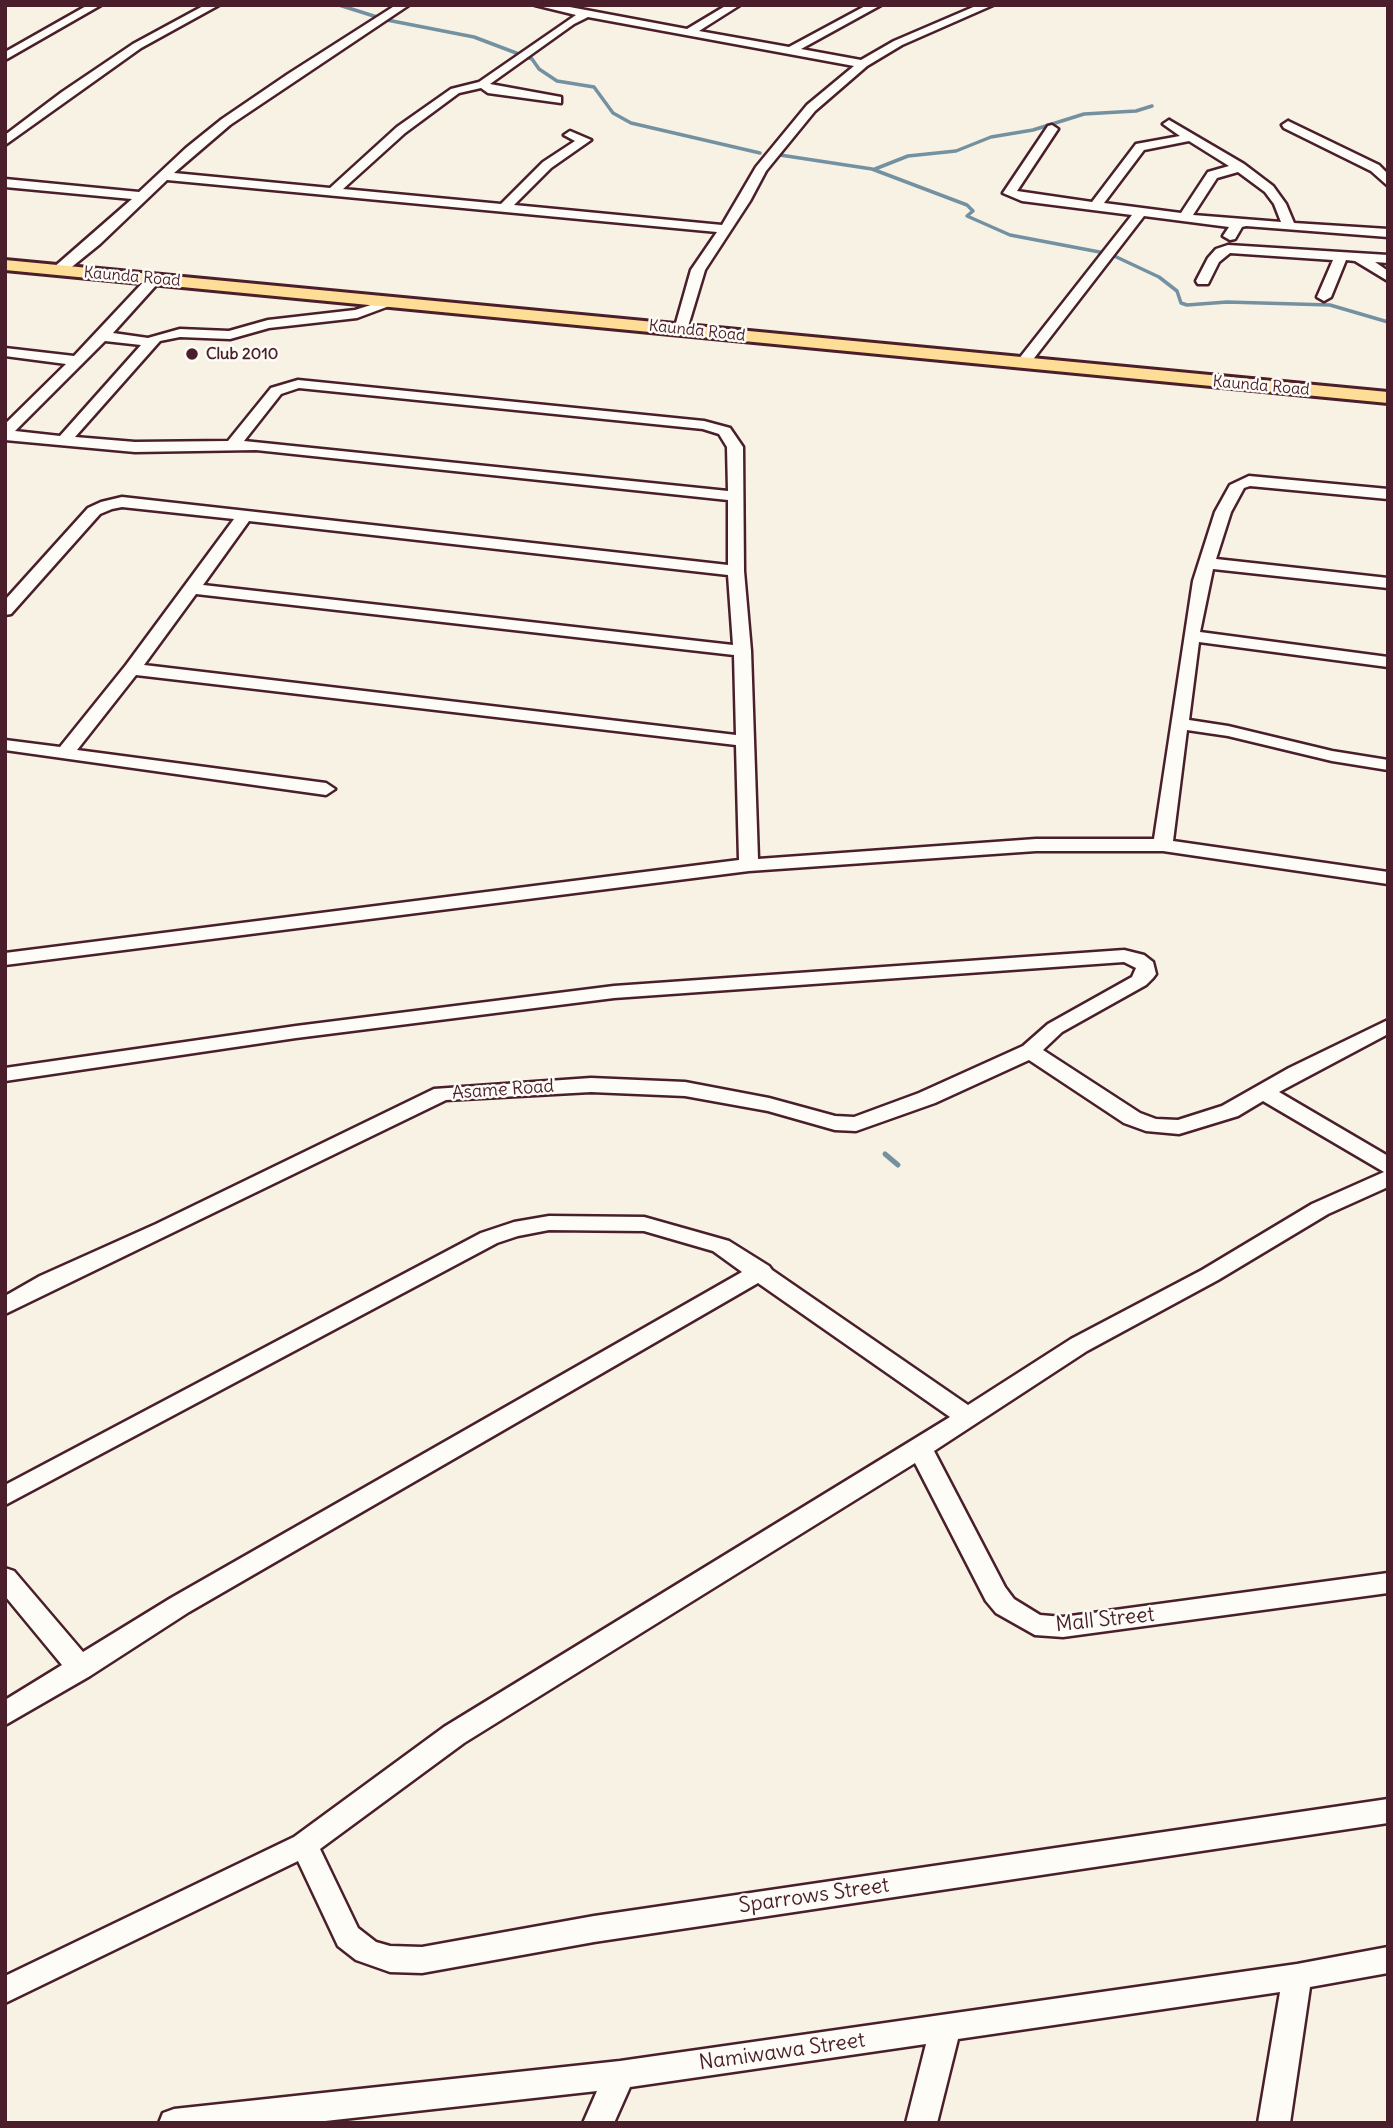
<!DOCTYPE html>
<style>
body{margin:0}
#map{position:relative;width:1393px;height:2128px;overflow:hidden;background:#f8f2e4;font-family:Delius,sans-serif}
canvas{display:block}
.frame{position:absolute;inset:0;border:7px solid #4a1f2b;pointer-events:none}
</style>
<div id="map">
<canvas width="1393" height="2128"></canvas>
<div class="frame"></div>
</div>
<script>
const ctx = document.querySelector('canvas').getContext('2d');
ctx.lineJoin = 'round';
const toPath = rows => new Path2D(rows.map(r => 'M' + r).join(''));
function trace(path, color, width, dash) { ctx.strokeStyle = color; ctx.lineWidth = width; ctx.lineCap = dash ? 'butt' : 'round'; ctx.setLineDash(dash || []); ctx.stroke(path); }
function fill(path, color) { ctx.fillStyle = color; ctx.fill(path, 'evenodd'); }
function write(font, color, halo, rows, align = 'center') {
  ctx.font = font + ' Delius,sans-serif'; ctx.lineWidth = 5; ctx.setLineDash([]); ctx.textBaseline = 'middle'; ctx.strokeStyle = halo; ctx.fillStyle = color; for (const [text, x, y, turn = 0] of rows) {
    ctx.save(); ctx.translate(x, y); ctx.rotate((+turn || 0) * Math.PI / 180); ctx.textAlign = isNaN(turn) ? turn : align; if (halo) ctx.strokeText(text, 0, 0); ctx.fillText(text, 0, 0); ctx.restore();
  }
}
const streamFar1 = toPath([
 [339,5,377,17],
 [387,20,474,37,532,59,539,69,557,81,594,87,613,113,631,123,760,153],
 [780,155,872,169,967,205,973,211,967,216,1010,235,1110,254,1159,277,1177,291,1181,303,1187,305,1227,302,1330,305,1388,322],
 [875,169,908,156,956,151,991,137,1033,130,1084,114,1136,111,1152,106]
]);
const stream = toPath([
 [885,1154,898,1165]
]);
const minor = toPath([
 [88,5,101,5,5,60,5,52,88,5],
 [205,5,219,5,141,48,5,145,5,135,62,92,133,44,205,5],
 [396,5,409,5,230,125,174,173,330,188,397,127,451,89,479,82,576,15,535,5,559,5,687,29,727,5,740,5,699,31,789,47,867,5,881,5,801,49,861,60,894,41,978,5,993,5,902,45,867,66,815,111,766,171,750,201,705,270,686,333,676,333,674,330,691,270,717,232,167,180,100,244,63,274,53,274,53,268,132,199,5,187,5,179,139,192,186,148,222,119,288,74,396,5],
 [588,17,854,66,807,105,756,167,722,225,514,205,551,168,591,140,570,131,564,135,575,141,543,162,501,204,343,189,405,133,459,93,481,88,488,93,561,103,561,97,490,84,574,24,588,17],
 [1169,120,1244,164,1273,186,1286,204,1294,223,1388,229,1388,237,1246,226,1242,227,1235,239,1230,240,1223,236,1229,227,1144,216,1028,366,1018,366,1018,360,1132,215,1022,201,1003,193,1048,126,1052,125,1058,129,1017,191,1092,202,1136,144,1180,136,1163,124,1169,120],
 [1189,141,1229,166,1208,172,1181,213,1104,203,1144,150,1189,141],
 [1238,172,1265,192,1274,204,1281,222,1193,215,1217,178,1238,172],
 [1288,121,1379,165,1388,174,1388,186,1371,171,1284,128,1282,125,1288,121],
 [1228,245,1388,255,1388,263,1375,262,1388,271,1388,281,1355,261,1346,260,1331,297,1324,301,1317,297,1333,260,1230,253,1219,262,1208,284,1198,284,1196,281,1208,258,1216,249,1228,245],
 [154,275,159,276,159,282,113,333,148,338,180,329,229,331,268,320,355,310,393,298,400,302,357,318,269,328,230,339,180,337,160,341,75,437,135,442,228,441,271,388,298,380,704,421,730,428,743,447,744,571,751,651,758,859,1036,839,1154,839,1193,581,1215,512,1230,485,1249,476,1388,489,1388,499,1250,486,1244,488,1231,512,1216,559,1388,578,1388,588,1213,569,1200,632,1388,657,1388,667,1199,642,1189,720,1228,726,1332,751,1388,760,1388,770,1332,761,1228,736,1187,730,1173,841,1388,872,1388,884,1163,851,1036,851,749,871,5,965,5,953,739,860,736,745,136,675,77,750,326,783,335,789,326,795,5,750,5,740,60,747,126,665,234,519,122,507,112,509,100,514,11,614,5,615,5,600,88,508,101,502,122,497,728,565,728,500,256,450,135,452,5,440,5,424,66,364,5,356,5,348,74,356,149,276,154,275],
 [105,341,141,345,60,436,15,431,105,341],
 [299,388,703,429,719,434,727,447,728,491,244,441,281,394,299,388],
 [249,521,728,575,733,645,203,585,249,521],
 [196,594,734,655,736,735,144,665,196,594],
 [1124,950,1144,955,1153,962,1156,974,1153,978,1146,985,1062,1032,1043,1050,1140,1113,1156,1119,1178,1120,1222,1106,1289,1068,1388,1020,1388,1034,1279,1092,1388,1156,1388,1187,1328,1214,1218,1280,1087,1351,934,1451,1005,1587,1014,1599,1040,1615,1063,1617,1388,1573,1388,1593,1063,1637,1035,1635,996,1613,986,1601,915,1463,464,1743,320,1849,358,1928,376,1942,390,1946,422,1947,594,1916,1388,1799,1388,1823,594,1942,422,1973,390,1972,356,1960,338,1946,298,1861,5,2003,5,1976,294,1837,444,1727,950,1417,758,1283,189,1612,90,1676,5,1725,5,1700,62,1665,5,1596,5,1568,14,1571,83,1652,171,1598,742,1272,713,1251,644,1231,549,1230,518,1236,497,1243,5,1505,5,1485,481,1233,514,1222,549,1216,644,1217,729,1241,769,1266,772,1270,968,1405,1071,1339,1202,1270,1312,1204,1384,1172,1263,1101,1238,1116,1179,1134,1146,1131,1124,1123,1029,1060,935,1103,856,1131,835,1130,768,1111,685,1096,591,1092,446,1100,5,1314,5,1296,40,1276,156,1224,434,1089,591,1078,685,1082,769,1098,835,1116,854,1117,919,1093,1023,1046,1048,1024,1132,977,1136,968,1124,962,614,998,296,1038,5,1081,5,1068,296,1026,614,986,1124,950],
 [1388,1947,1388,1973,1310,1987,1290,2123,1258,2123,1280,1992,958,2039,937,2123,906,2123,926,2044,630,2087,614,2123,583,2123,597,2091,307,2123,159,2123,163,2113,174,2109,620,2061,1297,1964,1388,1947]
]);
const major = toPath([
 [5,260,1388,392,1388,403,5,270,5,260]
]);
const markers = [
 [192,354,7,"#4a1f2b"]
];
const farStreetnames = [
 ["Kaunda Road",132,277,5],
 ["Kaunda Road",697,331,6],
 ["Kaunda Road",1261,386,5]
];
const farPoinames = [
 ["Club 2010",206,354]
];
const streetNames = [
 ["Asame Road",503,1090,-4]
];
const nearStreetnames = [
 ["Mall Street",1105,1620,-6],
 ["Sparrows Street",814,1896,-8],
 ["Namiwawa Street",782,2052,-8]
];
trace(streamFar1, '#7391a1', 3.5);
trace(stream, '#7391a1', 5);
trace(minor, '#4a1f2b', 5);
trace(major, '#4a1f2b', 6);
fill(minor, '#fdfcf7');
fill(major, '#fedd96');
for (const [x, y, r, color] of markers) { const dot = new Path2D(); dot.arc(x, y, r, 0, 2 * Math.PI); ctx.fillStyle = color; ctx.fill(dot); trace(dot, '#fdfcf7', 2.5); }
write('16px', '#4a1f2b', '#fdfcf7', farStreetnames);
write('bold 16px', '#4a1f2b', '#fdfcf7', farPoinames, 'left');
write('18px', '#4a1f2b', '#fdfcf7', streetNames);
write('21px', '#4a1f2b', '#fdfcf7', nearStreetnames);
</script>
